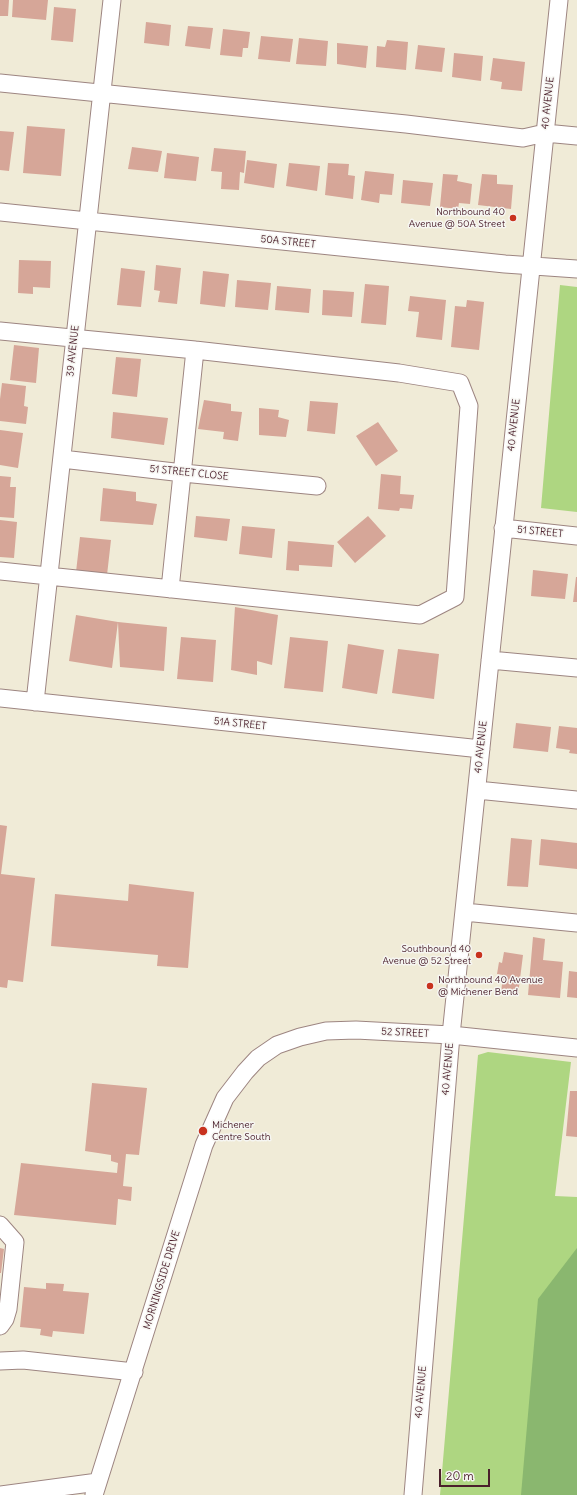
<!DOCTYPE html>
<style>
body{margin:0}
#map{position:relative;width:577px;height:1495px;overflow:hidden;background:#f0ebd7;font-family:Delius,sans-serif}
canvas{display:block}
.scale{position:absolute;left:439px;top:1469px;width:51px;height:18px;box-sizing:border-box;border:2px solid #4a1f2b;border-top:0;padding-left:5px;font-size:12px;line-height:14px;white-space:nowrap;color:#4a1f2b;-webkit-text-stroke:3px #f6f6f2;paint-order:stroke}
</style>
<div id="map">
<canvas width="577" height="1495"></canvas>
<div class="scale">20 m</div>
</div>
<script>
const ctx = document.querySelector('canvas').getContext('2d');
ctx.lineJoin = 'round';
function fill(path, color) { ctx.fillStyle = color; ctx.fill(path, 'evenodd'); }
const toPath = rows => new Path2D(rows.map(r => 'M' + r).join(''));
function trace(path, color, width, dash) { ctx.strokeStyle = color; ctx.lineWidth = width; ctx.lineCap = dash ? 'butt' : 'round'; ctx.setLineDash(dash || []); ctx.stroke(path); }
function write(font, color, halo, rows, align = 'center') {
  ctx.font = font + ' Delius,sans-serif'; ctx.lineWidth = 3; ctx.setLineDash([]); ctx.textBaseline = 'middle'; ctx.strokeStyle = halo; ctx.fillStyle = color; for (const [text, x, y, turn = 0] of rows) {
    ctx.save(); ctx.translate(x, y); ctx.rotate((+turn || 0) * Math.PI / 180); ctx.textAlign = isNaN(turn) ? turn : align; if (halo) ctx.strokeText(text, 0, 0); ctx.fillText(text, 0, 0); ctx.restore();
  }
}
const green = toPath([
 [560,285,577,287,577,512,541,508],
 [488,1052,571,1062,555,1196,577,1197,577,1495,440,1495,478,1055]
]);
const forest = toPath([
 [577,1248,577,1495,521,1495,538,1299]
]);
const building = toPath([
 [0,0,9,0,8,16,0,16],
 [13,0,48,0,46,20,12,17],
 [54,7,76,9,73,42,51,40],
 [146,22,171,25,169,46,144,43],
 [188,26,213,28,210,49,185,46],
 [223,29,250,32,248,48,243,48,242,57,220,55],
 [261,36,293,39,290,62,258,59],
 [299,38,328,41,326,66,296,64],
 [387,40,408,42,406,70,376,67,377,46,385,47],
 [337,43,368,46,366,68,337,64],
 [418,45,445,48,442,72,415,69],
 [454,53,483,56,481,81,452,77],
 [493,58,525,62,522,91,501,89,502,82,490,80],
 [27,126,65,129,61,176,23,173],
 [0,131,14,132,9,171,0,170],
 [132,147,162,151,158,172,128,169],
 [214,148,246,151,244,173,240,172,239,190,221,189,222,172,211,171],
 [167,153,199,157,196,181,164,178],
 [247,160,277,164,274,188,244,183],
 [289,163,320,166,317,191,286,186],
 [328,163,349,164,348,175,355,176,353,199,325,195],
 [365,171,394,174,392,195,380,194,379,203,361,200],
 [443,174,458,175,457,181,472,184,470,204,459,203,458,209,440,207],
 [482,174,497,175,497,184,513,185,511,209,478,205],
 [403,180,433,183,430,206,401,203],
 [19,260,51,261,50,288,33,287,33,294,18,293],
 [156,265,181,268,177,304,158,302,160,291,154,290],
 [121,268,145,271,141,307,117,305],
 [203,271,229,274,225,307,200,304],
 [237,280,271,283,268,310,235,307],
 [365,284,389,286,386,325,361,323],
 [277,286,311,289,309,313,275,310],
 [323,290,354,292,352,317,322,315],
 [410,296,446,300,442,340,416,337,419,312,408,311],
 [467,300,484,302,479,350,451,347,455,306,466,307],
 [14,345,39,348,36,383,10,380],
 [116,357,141,359,137,397,112,394],
 [2,383,26,386,24,406,28,407,26,424,0,421,0,399],
 [204,400,231,404,231,411,242,412,238,441,223,439,224,432,198,429],
 [310,401,338,403,335,434,307,431],
 [259,408,279,410,278,417,289,420,286,437,259,435],
 [113,412,168,418,164,445,111,438],
 [378,422,398,451,376,466,356,436],
 [0,430,23,433,18,468,0,465],
 [381,474,401,476,400,494,414,495,412,509,400,508,399,511,378,509],
 [0,476,11,477,10,487,16,487,14,518,0,517],
 [103,488,136,492,136,501,157,504,153,525,100,521],
 [196,516,230,519,227,541,194,537],
 [368,516,386,536,355,563,337,542],
 [0,520,17,522,14,558,0,557],
 [242,526,275,529,272,558,239,554],
 [80,537,111,540,107,575,76,572],
 [288,541,334,545,332,567,299,565,299,571,286,570],
 [533,570,568,574,565,599,531,596],
 [576,577,577,577,577,602,573,602],
 [235,607,278,615,272,665,257,661,257,675,231,670],
 [76,615,118,622,167,627,164,671,120,667,118,622,112,668,69,661],
 [181,637,216,640,213,682,177,679],
 [290,637,328,641,323,692,284,688],
 [348,644,384,650,377,694,342,688],
 [398,649,439,654,434,699,392,693],
 [516,723,551,727,548,752,513,748],
 [559,726,577,728,577,754,569,753,570,750,556,748],
 [0,825,7,826,1,874,35,878,23,982,8,980,7,988,0,987],
 [511,838,532,840,528,887,507,886],
 [541,839,577,843,577,869,539,865],
 [129,884,194,892,188,968,157,966,158,955,51,946,55,894,128,901],
 [533,937,545,939,543,960,563,962,560,998,528,995],
 [504,952,523,955,518,995,501,993,503,975,497,974,499,962,502,963],
 [569,971,577,972,577,998,567,997],
 [92,1083,147,1088,139,1155,126,1154,123,1186,132,1187,131,1201,118,1199,116,1225,14,1215,21,1163,117,1173,118,1163,111,1161,111,1155,85,1151],
 [570,1091,577,1091,577,1137,566,1136],
 [0,1248,4,1249,1,1273,0,1273],
 [46,1283,64,1284,63,1291,89,1293,84,1334,53,1331,52,1337,40,1335,41,1329,20,1327,24,1287,46,1289]
]);
const minor = toPath([
 [0,83,406,124,523,138,545,133,577,136],
 [0,212,505,264,577,269],
 [0,331,195,350,399,373,460,383,469,406,455,597,420,615,0,571],
 [62,459,183,473,317,486],
 [503,528,577,536],
 [170,589,195,350],
 [490,660,577,668],
 [0,698,481,749],
 [35,702,112,0],
 [477,790,577,800],
 [464,912,577,923],
 [0,1225,15,1242,8,1309,5,1319,0,1326],
 [0,1361,23,1360,134,1372],
 [0,1495,98,1482],
 [94,1495,204,1145,225,1098,245,1072,258,1058,277,1045,300,1037,326,1031,356,1030,451,1035,577,1048],
 [413,1495,451,1035,559,0]
]);
const markers = [
 [513,218,4,"#c8321e"],
 [479,955,4,"#c8321e"],
 [430,986,4,"#c8321e"],
 [203,1131,5,"#c8321e"]
];
const streetNames = [
 ["40 AVENUE",548,103,-84],
 ["50A STREET",288,242,6],
 ["39 AVENUE",73,351,-84],
 ["40 AVENUE",514,425,-84],
 ["51 STREET CLOSE",189,473,6],
 ["51 STREET",540,532,6],
 ["51A STREET",240,724,6],
 ["40 AVENUE",481,747,-84],
 ["52 STREET",405,1033,3],
 ["40 AVENUE",448,1069,-85],
 ["MORNINGSIDE DRIVE",162,1280,-73],
 ["40 AVENUE",421,1392,-85]
];
const poiNames = [
 ["Northbound 40",505,212],
 ["Avenue @ 50A Street",505,224],
 ["Southbound 40",471,949],
 ["Avenue @ 52 Street",471,961],
 ["Northbound 40 Avenue",438,980,"left"],
 ["@ Michener Bend",438,992,"left"],
 ["Michener",212,1125,"left"],
 ["Centre South",212,1137,"left"]
];
fill(green, '#aed681');
fill(forest, '#8ab76f');
fill(building, '#d6a698');
trace(minor, '#9d8581', 19);
trace(minor, '#fff', 17);
for (const [x, y, r, color] of markers) { const dot = new Path2D(); dot.arc(x, y, r, 0, 2 * Math.PI); ctx.fillStyle = color; ctx.fill(dot); trace(dot, '#f6f6f2', 1.5); }
write('10px', '#4a1f2b', '#f6f6f2', streetNames);
write('10px', '#4a1f2b', '#f6f6f2', poiNames, 'right');
</script>
